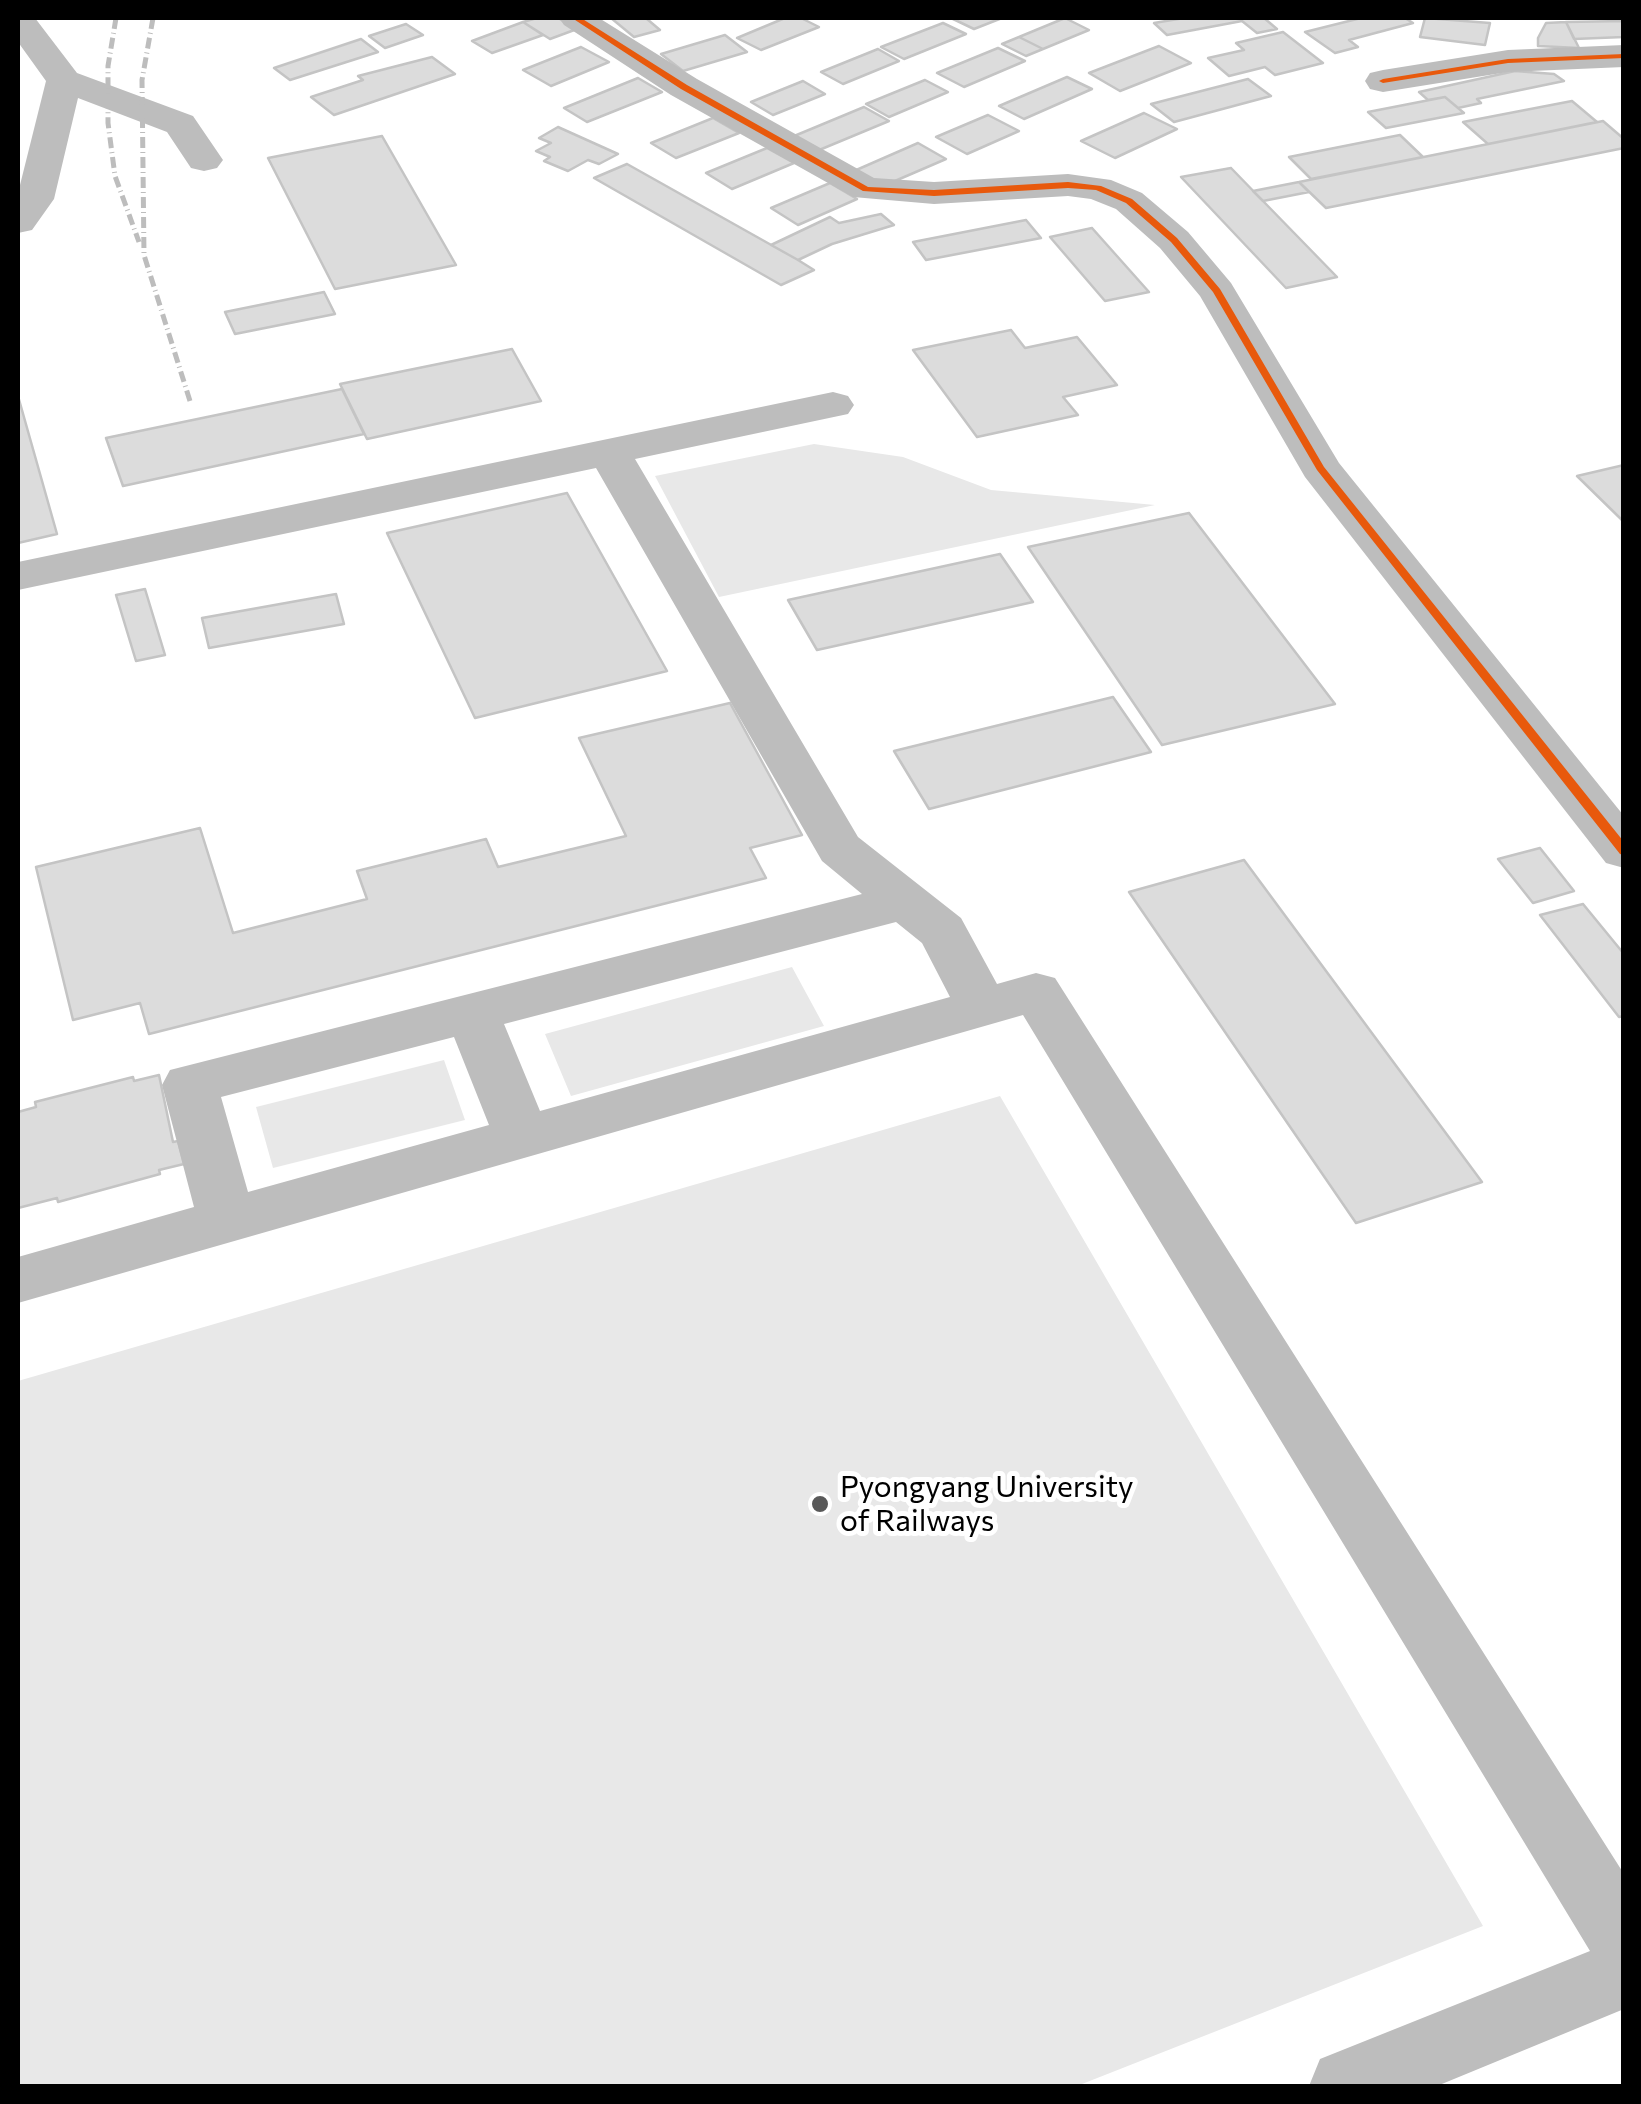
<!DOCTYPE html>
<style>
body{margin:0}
#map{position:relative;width:1641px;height:2104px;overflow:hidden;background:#fff;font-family:Commissioner,sans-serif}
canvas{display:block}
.frame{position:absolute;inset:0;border:20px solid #000;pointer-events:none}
</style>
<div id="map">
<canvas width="1641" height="2104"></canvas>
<div class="frame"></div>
</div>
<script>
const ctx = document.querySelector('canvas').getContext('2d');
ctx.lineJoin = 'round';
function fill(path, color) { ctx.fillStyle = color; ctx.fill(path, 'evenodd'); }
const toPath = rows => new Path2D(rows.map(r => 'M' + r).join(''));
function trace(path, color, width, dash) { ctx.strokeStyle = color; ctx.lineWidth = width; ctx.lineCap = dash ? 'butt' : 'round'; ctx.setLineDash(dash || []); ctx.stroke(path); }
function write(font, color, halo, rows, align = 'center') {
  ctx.font = font + ' Commissioner,sans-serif'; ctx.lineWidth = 10; ctx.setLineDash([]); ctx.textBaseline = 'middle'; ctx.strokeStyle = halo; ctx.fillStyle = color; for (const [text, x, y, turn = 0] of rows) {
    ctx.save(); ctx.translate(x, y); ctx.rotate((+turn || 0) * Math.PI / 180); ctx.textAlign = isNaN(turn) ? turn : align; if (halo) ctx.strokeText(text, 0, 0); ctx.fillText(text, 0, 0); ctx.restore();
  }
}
const green = toPath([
 [814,444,903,457,991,490,1155,505,719,597,655,476],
 [792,967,824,1026,571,1096,545,1034],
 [444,1060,465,1120,273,1168,256,1107],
 [1000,1096,1483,1926,1077,2086,18,2086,18,1381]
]);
const building = toPath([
 [537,18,558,18,577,29,550,39,523,22,537,18],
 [611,18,652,18,647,19,660,30,634,37,611,18],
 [785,18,801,18,819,27,761,50,737,38,785,18],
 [951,18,1002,18,974,29,951,18],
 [1065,18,1089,30,1043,49,1019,37,1065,18],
 [1184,18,1264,18,1277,29,1257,33,1242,21,1167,35,1154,23,1184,18],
 [1361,18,1405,18,1413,23,1349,40,1358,47,1335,53,1305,32,1361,18],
 [1425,18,1490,23,1485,45,1420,37,1425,18],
 [1624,21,1624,37,1574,39,1566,22,1624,21],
 [523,22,543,35,492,53,472,41,523,22],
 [1566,22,1579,48,1538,46,1538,38,1546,23,1566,22],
 [943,23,966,34,904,59,881,47,943,23],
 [406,24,423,35,385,48,369,36,406,24],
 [1283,32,1323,63,1275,75,1265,67,1229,76,1208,58,1244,50,1236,43,1283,32],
 [725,35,747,52,683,71,661,54,725,35],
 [1019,37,1043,49,1026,56,1002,44,1019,37],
 [361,39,378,52,290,80,274,68,361,39],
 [1159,46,1191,63,1120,91,1089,73,1159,46],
 [581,47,609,62,551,86,523,70,581,47],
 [998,48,1025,61,964,87,937,73,998,48],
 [878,49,899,61,843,84,821,72,878,49],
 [432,57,455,74,334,115,311,97,363,80,358,76,432,57],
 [1515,71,1554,74,1564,81,1477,99,1481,103,1458,108,1445,97,1428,100,1419,92,1515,71],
 [1067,77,1092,89,1024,119,999,106,1067,77],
 [638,78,662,92,587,122,564,108,638,78],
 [1248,79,1271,96,1174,122,1151,104,1248,79],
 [925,80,948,92,889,117,866,104,925,80],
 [803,81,825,94,773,115,751,102,803,81],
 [1445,97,1464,113,1386,128,1368,112,1445,97],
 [1572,101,1597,122,1488,144,1463,122,1572,101],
 [864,107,889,121,812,153,787,139,864,107],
 [1144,113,1177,129,1115,158,1081,141,1144,113],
 [988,115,1019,131,967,154,936,137,988,115],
 [713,118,739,133,676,158,651,143,713,118],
 [1603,121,1624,139,1624,148,1326,208,1299,182,1603,121],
 [558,127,618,154,599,164,588,160,568,171,544,161,550,157,536,151,551,143,539,138,558,127],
 [1400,135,1423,157,1311,179,1289,157,1400,135],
 [382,136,456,265,335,289,268,158,382,136],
 [918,143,946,159,881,187,854,171,918,143],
 [767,148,794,163,732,189,706,173,767,148],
 [627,164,798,260,814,270,781,285,594,178,627,164],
 [1231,168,1263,201,1337,277,1286,288,1181,177,1231,168],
 [1299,182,1309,192,1263,201,1253,191,1299,182],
 [830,183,857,199,798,225,771,208,830,183],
 [881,214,894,225,832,244,798,260,771,245,830,217,839,223,881,214],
 [1026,220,1041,238,926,260,913,242,1026,220],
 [1092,228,1149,292,1105,301,1050,237,1092,228],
 [324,292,335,314,235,334,225,312,324,292],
 [1011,330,1025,348,1077,337,1117,385,1063,397,1078,415,977,437,913,350,1011,330],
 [512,349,541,401,367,439,340,384,512,349],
 [342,389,364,434,123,486,106,438,342,389],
 [18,396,57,534,18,543,18,396],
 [1624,465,1624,522,1577,476,1624,465],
 [567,493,667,671,475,718,387,533,567,493],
 [1189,513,1335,704,1162,745,1028,547,1189,513],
 [1000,554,1033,602,817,650,788,600,1000,554],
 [145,589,165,655,136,661,116,595,145,589],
 [336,594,344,624,209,648,202,618,336,594],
 [1113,697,1151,752,929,809,894,751,1113,697],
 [730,703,802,835,750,848,766,878,149,1034,140,1003,73,1020,36,867,200,828,233,933,367,899,357,871,486,839,498,867,626,836,579,738,730,703],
 [1540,848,1574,891,1533,903,1498,859,1540,848],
 [1244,860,1482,1182,1356,1223,1129,892,1244,860],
 [1583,904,1624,954,1624,1016,1619,1017,1540,915,1583,904],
 [159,1075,173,1142,178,1141,184,1164,159,1170,160,1174,58,1202,57,1198,18,1208,18,1112,36,1107,35,1102,133,1077,134,1081,159,1075]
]);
const minor = toPath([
 [18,18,35,18,77,73,193,116,223,160,217,168,204,171,191,168,167,132,78,98,54,199,32,230,18,233,18,193,46,81,18,42,18,18],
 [559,18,599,18,697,79,874,178,934,182,1068,174,1111,180,1142,193,1188,232,1231,283,1339,463,1624,816,1624,868,1606,863,1305,477,1200,296,1160,248,1116,209,1091,199,1068,196,934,204,853,197,671,95,564,25,559,18],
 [1624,45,1624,67,1508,72,1383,92,1370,89,1365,81,1370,73,1383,70,1508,50,1624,45],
 [833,392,848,396,854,405,848,414,635,459,858,837,961,918,997,984,1036,973,1055,978,1624,1874,1624,2009,1437,2086,1309,2086,1320,2059,1590,1951,1023,1015,18,1303,18,1257,194,1207,162,1085,170,1070,862,894,822,861,596,468,18,590,18,562,833,392],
 [896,922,922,943,950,997,540,1111,504,1024,896,922],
 [454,1037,489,1125,248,1192,221,1097,454,1037]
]);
const rail = toPath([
 [116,18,108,66,108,123,115,176,139,242],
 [153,18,142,80,144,255,190,401]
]);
const cycleway = toPath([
 [572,18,581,18,687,85,868,187,934,190,1068,182,1101,186,1132,199,1177,238,1220,289,1324,467,1624,842,1624,855,1620,854,1317,470,1213,292,1171,242,1126,203,1096,190,1068,188,934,196,863,191,681,89,572,18],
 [1624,54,1624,58,1508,63,1383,83,1379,81,1383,79,1508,59,1624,54]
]);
const markers = [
 [820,1504,10,"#595959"]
];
const poiNames = [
 ["Pyongyang University",840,1487],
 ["of Railways",840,1521]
];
fill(green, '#e8e8e8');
fill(building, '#dcdcdc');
trace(building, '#c4c4c4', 2.5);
fill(minor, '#bdbdbd');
trace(rail, '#bdbdbd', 5, [11, 4, 1, 4]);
fill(cycleway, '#e8590c');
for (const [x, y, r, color] of markers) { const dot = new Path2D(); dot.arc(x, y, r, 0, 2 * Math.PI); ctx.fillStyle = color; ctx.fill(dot); trace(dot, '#fff', 4); }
write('30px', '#000', '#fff', poiNames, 'left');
</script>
